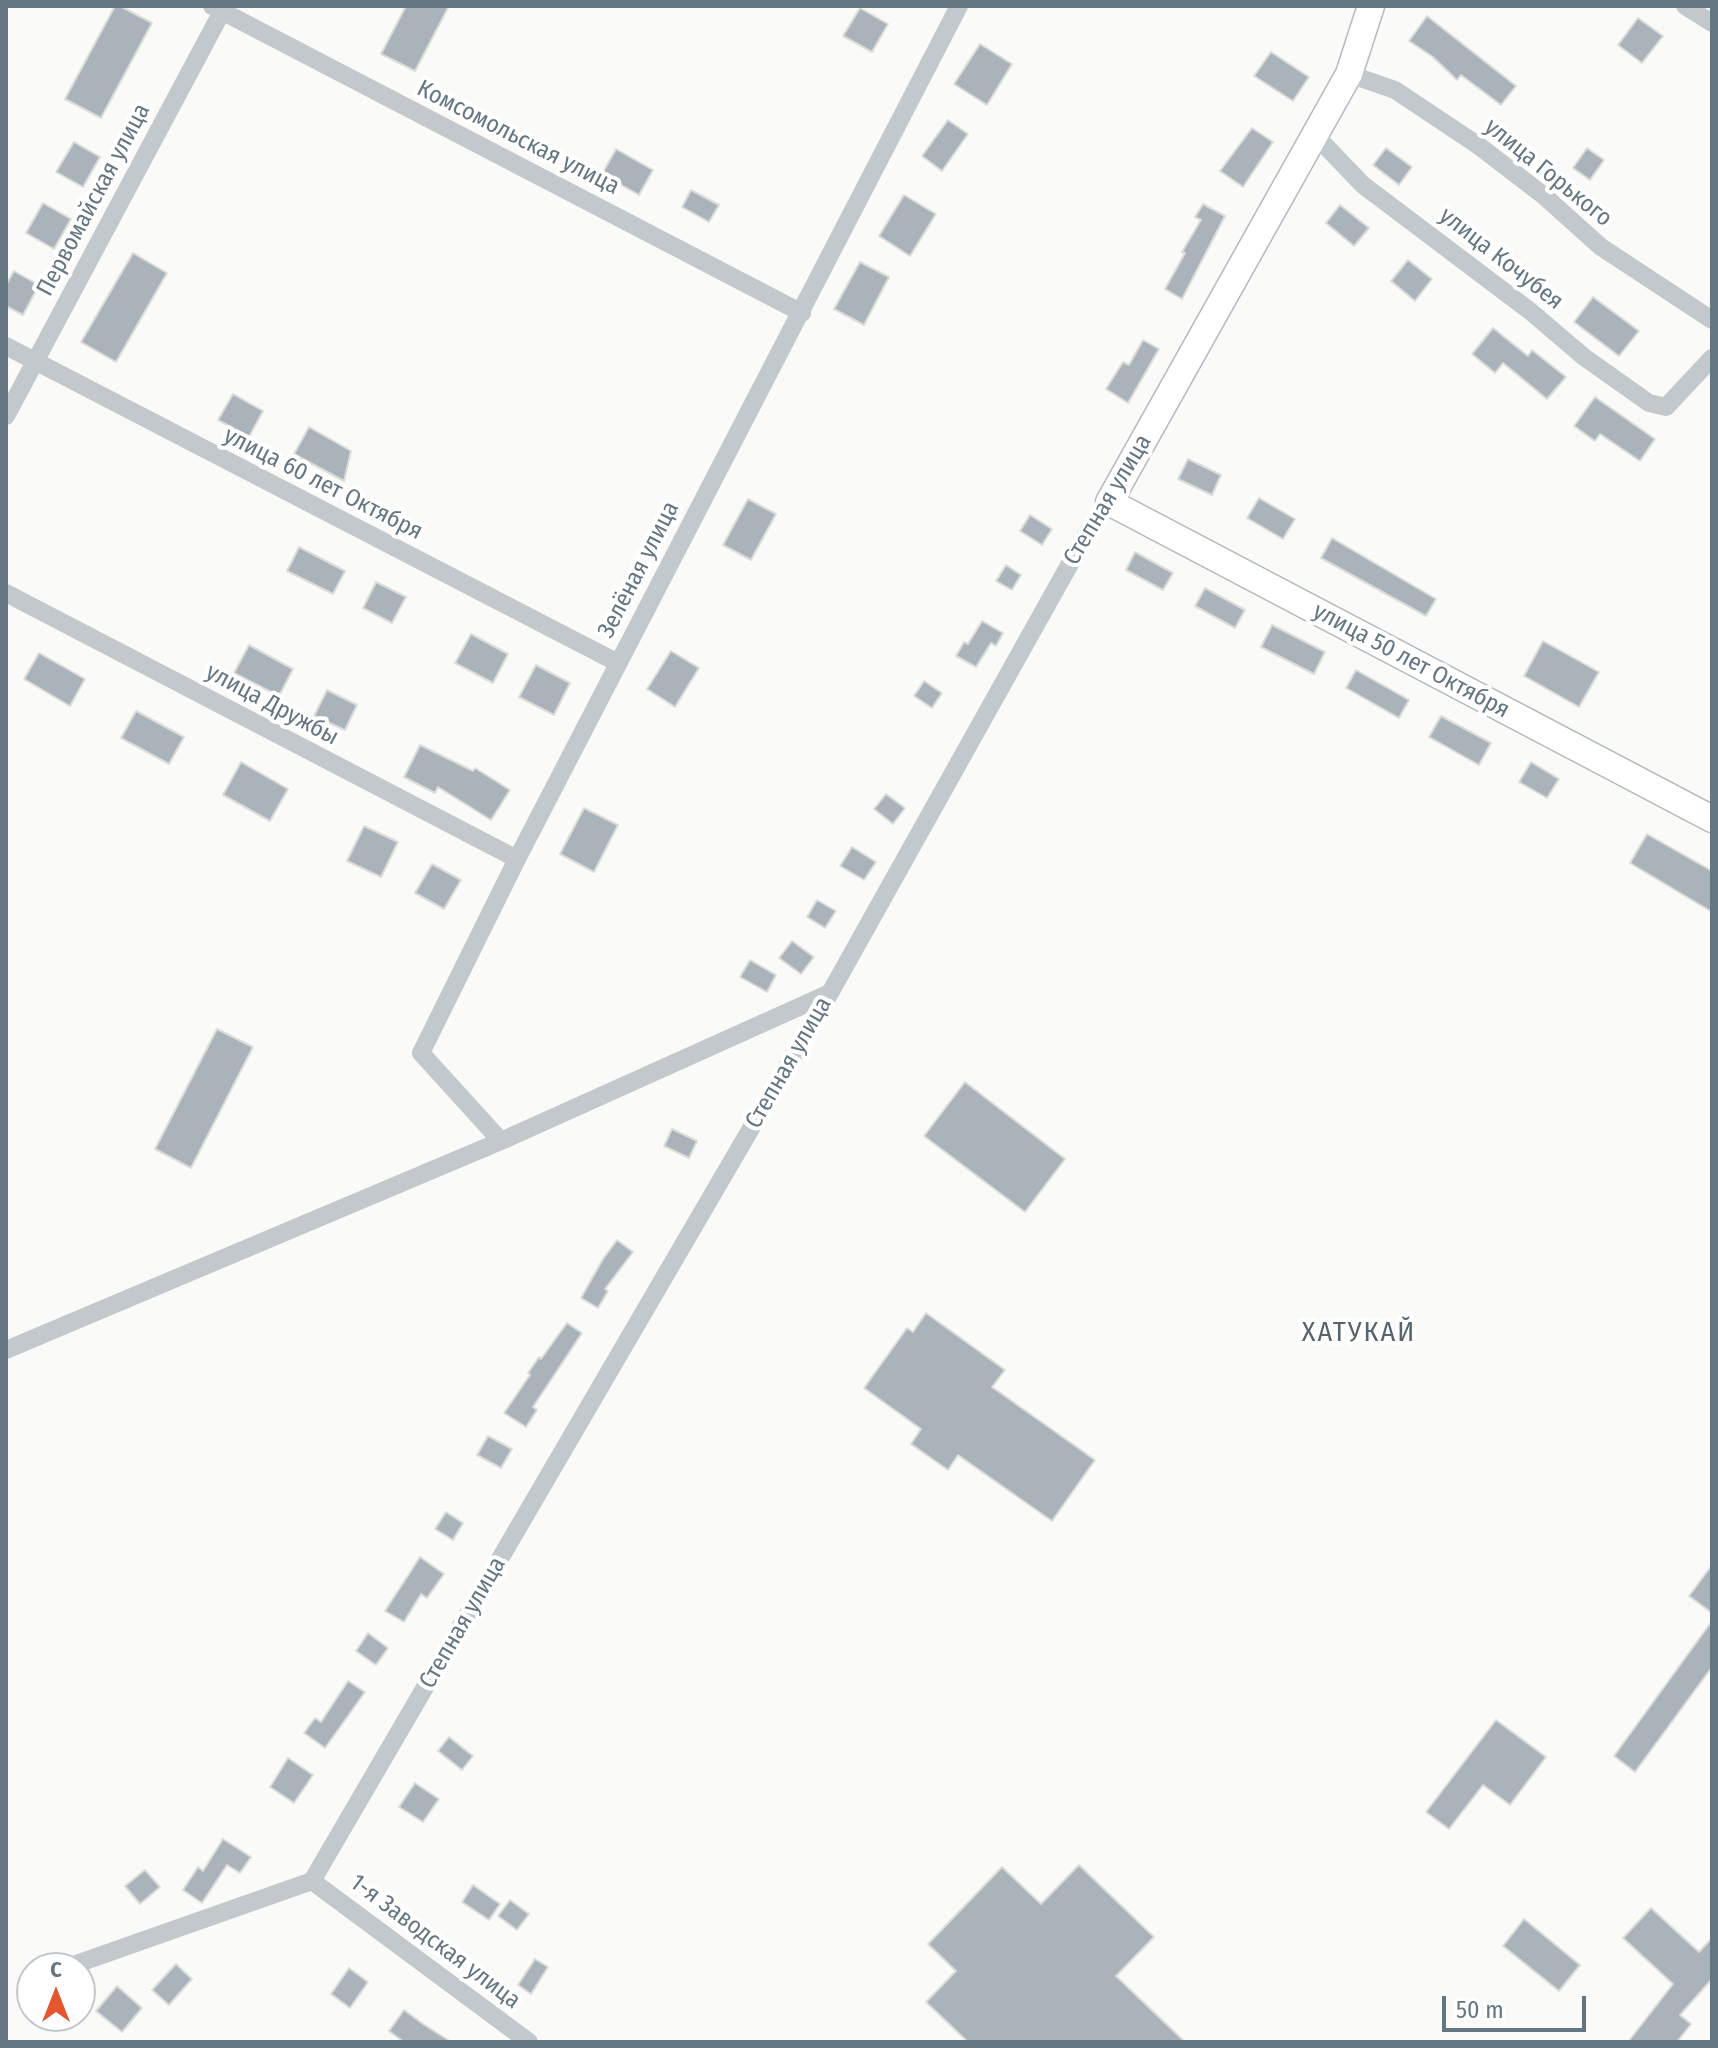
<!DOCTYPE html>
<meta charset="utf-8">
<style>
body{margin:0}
#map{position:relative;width:1718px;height:2048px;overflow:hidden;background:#fafaf8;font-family:"Fira Sans Condensed",sans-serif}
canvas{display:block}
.frame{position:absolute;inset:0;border:8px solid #657683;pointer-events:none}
.north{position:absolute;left:16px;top:1952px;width:80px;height:80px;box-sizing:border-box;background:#fff;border:2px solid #c1c8cd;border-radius:50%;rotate:0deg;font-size:22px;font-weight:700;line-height:32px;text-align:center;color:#657683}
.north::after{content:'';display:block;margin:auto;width:28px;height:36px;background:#e4572e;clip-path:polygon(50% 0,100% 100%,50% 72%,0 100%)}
.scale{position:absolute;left:1442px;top:1996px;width:144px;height:36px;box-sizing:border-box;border:4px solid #657683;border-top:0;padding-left:10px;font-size:24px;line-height:28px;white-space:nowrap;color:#657683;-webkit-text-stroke:6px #fff;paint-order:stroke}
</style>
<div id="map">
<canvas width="1718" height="2048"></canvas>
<div class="frame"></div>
<div class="north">С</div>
<div class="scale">50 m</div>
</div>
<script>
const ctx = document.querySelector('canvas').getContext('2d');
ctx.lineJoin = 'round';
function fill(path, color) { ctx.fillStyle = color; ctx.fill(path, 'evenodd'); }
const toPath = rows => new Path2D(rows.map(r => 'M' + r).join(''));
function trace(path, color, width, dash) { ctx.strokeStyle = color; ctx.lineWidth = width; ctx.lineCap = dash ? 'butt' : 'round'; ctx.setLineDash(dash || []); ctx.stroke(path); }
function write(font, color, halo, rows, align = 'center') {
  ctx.font = font + ' "Fira Sans Condensed",sans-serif'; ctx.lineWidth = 8; ctx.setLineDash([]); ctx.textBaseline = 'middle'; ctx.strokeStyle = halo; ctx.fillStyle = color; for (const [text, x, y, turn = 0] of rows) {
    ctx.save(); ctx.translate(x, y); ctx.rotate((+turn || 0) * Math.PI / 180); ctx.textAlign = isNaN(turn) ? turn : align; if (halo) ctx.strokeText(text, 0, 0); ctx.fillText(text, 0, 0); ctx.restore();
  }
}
const building = toPath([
 [115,6,120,6,152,23,101,118,65,99,115,6],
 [406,6,449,6,415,71,381,54,406,6],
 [860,8,888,24,872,52,843,36,860,8],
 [1427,16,1516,86,1501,105,1461,75,1457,80,1433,57,1409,41,1427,16],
 [1638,18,1663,36,1642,63,1618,45,1638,18],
 [980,44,1012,64,987,105,954,84,980,44],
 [1271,52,1309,77,1293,101,1254,76,1271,52],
 [948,120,968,134,942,171,922,156,948,120],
 [1252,128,1273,142,1243,187,1220,171,1252,128],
 [74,142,100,157,83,187,56,172,74,142],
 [1386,148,1412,167,1399,185,1373,165,1386,148],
 [1587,148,1604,160,1590,180,1573,168,1587,148],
 [616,149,653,170,639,195,602,174,616,149],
 [691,190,719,205,709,222,682,207,691,190],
 [904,195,936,214,910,256,879,236,904,195],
 [43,203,71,219,54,249,26,233,43,203],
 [1203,204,1225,216,1182,299,1165,289,1185,253,1182,252,1201,220,1195,217,1203,204],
 [1340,205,1369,228,1354,246,1326,223,1340,205],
 [133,253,167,273,116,362,81,342,133,253],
 [1408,260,1432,279,1415,301,1391,281,1408,260],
 [860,262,889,277,864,325,834,309,860,262],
 [14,271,39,285,23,315,6,306,6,285,14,271],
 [1593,297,1639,331,1619,356,1574,322,1593,297],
 [1493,328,1528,356,1532,350,1566,377,1547,399,1503,363,1495,373,1472,354,1493,328],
 [1143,340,1159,349,1128,403,1106,389,1123,362,1129,365,1143,340],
 [233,394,263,411,249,437,218,420,233,394],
 [1595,397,1655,439,1640,461,1600,434,1595,441,1574,426,1595,397],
 [309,427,351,451,344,481,294,454,309,427],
 [1188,459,1221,475,1212,495,1178,479,1188,459],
 [1259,498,1295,519,1283,539,1247,518,1259,498],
 [748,499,776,514,751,560,723,545,748,499],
 [1030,515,1052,529,1042,545,1020,531,1030,515],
 [1332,538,1436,599,1426,616,1321,558,1332,538],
 [299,547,345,571,333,594,287,571,299,547],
 [1135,552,1173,573,1163,590,1126,570,1135,552],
 [1006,565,1021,575,1012,590,996,581,1006,565],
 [376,582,406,597,392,623,363,608,376,582],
 [1205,588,1245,610,1235,628,1195,606,1205,588],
 [982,621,1003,633,996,646,991,643,976,667,956,656,964,642,968,644,982,621],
 [1272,625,1325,652,1314,674,1261,647,1272,625],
 [471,634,508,654,493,683,455,663,471,634],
 [1543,641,1599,672,1579,707,1524,676,1543,641],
 [249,645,293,669,279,696,234,673,249,645],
 [671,651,699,668,675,707,647,689,671,651],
 [39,653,85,679,70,706,24,679,39,653],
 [536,665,570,683,554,715,519,697,536,665],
 [1356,670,1409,700,1399,718,1346,688,1356,670],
 [924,681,942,693,932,708,914,696,924,681],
 [327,690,357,705,345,730,314,716,327,690],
 [136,711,184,737,169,764,121,738,136,711],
 [1441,716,1491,743,1479,765,1429,737,1441,716],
 [420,745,473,771,475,768,510,790,491,820,438,787,435,793,404,777,420,745],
 [241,762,288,789,270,821,223,795,241,762],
 [1531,762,1559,779,1547,798,1519,782,1531,762],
 [886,794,905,808,893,824,874,809,886,794],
 [584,808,618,825,594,872,560,854,584,808],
 [364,826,398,842,381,877,347,861,364,826],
 [1647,834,1712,871,1712,912,1630,863,1647,834],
 [852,847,876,862,864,880,840,866,852,847],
 [432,864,461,880,444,909,415,893,432,864],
 [817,900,836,911,825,928,807,917,817,900],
 [792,941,814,957,801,974,779,958,792,941],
 [750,960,776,975,767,992,740,977,750,960],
 [217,1029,253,1047,191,1168,155,1149,217,1029],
 [965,1082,1065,1159,1025,1212,924,1136,965,1082],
 [672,1129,697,1141,689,1158,664,1146,672,1129],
 [617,1240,633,1252,605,1289,608,1291,598,1308,581,1298,603,1259,617,1240],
 [926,1313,1005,1370,992,1387,1095,1460,1052,1521,958,1455,948,1470,911,1444,921,1429,864,1388,907,1328,913,1332,926,1313],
 [567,1323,582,1333,533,1407,537,1410,526,1427,504,1413,530,1375,528,1373,539,1357,541,1359,567,1323],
 [488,1436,512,1449,501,1468,477,1455,488,1436],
 [446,1512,463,1523,453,1540,435,1529,446,1512],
 [420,1557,444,1574,427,1598,421,1594,404,1622,385,1611,420,1557],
 [1712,1565,1712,1613,1689,1596,1712,1565],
 [1712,1621,1712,1667,1635,1772,1614,1756,1712,1621],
 [368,1633,388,1648,376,1665,356,1651,368,1633],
 [348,1681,365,1692,325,1748,304,1733,315,1718,321,1722,348,1681],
 [1496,1720,1546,1757,1510,1805,1483,1785,1449,1829,1426,1812,1496,1720],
 [449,1737,473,1756,462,1770,438,1751,449,1737],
 [288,1758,313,1775,294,1803,270,1787,288,1758],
 [415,1783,439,1799,423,1822,399,1807,415,1783],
 [223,1839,251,1857,240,1873,227,1865,202,1903,183,1890,198,1867,203,1871,223,1839],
 [1079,1865,1154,1937,1116,1976,1185,2042,968,2042,926,2002,956,1971,928,1944,1002,1867,1041,1904,1079,1865],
 [145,1870,160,1887,140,1904,125,1886,145,1870],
 [473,1885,500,1904,489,1920,462,1902,473,1885],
 [510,1900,529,1914,517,1930,498,1916,510,1900],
 [1651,1908,1699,1952,1712,1938,1712,1979,1680,2015,1691,2024,1677,2042,1628,2042,1673,1984,1623,1938,1651,1908],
 [1524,1919,1580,1965,1559,1991,1503,1946,1524,1919],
 [535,1959,548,1967,531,1994,518,1985,535,1959],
 [176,1964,192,1979,169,2005,152,1990,176,1964],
 [349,1968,368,1982,350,2008,331,1994,349,1968],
 [117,1986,142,2008,122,2032,96,2011,117,1986],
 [404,2010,423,2024,451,2042,404,2042,389,2031,404,2010]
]);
const street = toPath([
 [212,6,802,313],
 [1685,6,1712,23],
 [1349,74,1395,90,1479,146,1543,195,1601,247,1712,320],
 [1315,135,1363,185,1530,311,1584,357,1649,403,1666,407,1712,358],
 [6,346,618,663],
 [6,416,225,6],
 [6,593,517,859],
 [501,1141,421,1053,517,859,959,6],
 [6,1350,501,1141,830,993],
 [312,1881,529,2042],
 [65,1968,312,1881,830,993,1090,528,1109,502]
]);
const secondary = toPath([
 [1371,6,1349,74,1109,502,1712,819]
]);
const streetNames = [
 ["Комсомольская улица",518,138,27],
 ["улица Горького",1548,173,39],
 ["Первомайская улица",94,200,-62],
 ["улица Кочубея",1501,259,38],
 ["улица 60 лет Октября",323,484,27],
 ["Степная улица",1108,500,-59],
 ["Зелёная улица",639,570,-63],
 ["улица 50 лет Октября",1411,661,28],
 ["улица Дружбы",272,705,28],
 ["Степная улица",789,1063,-60],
 ["Степная улица",463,1623,-60],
 ["1-я Заводская улица",435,1942,37]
];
const quarterNames = [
 ["ХАТУКАЙ",1359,1333]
];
fill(building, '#aab3b9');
trace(building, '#dcdcda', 2);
trace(secondary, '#b3babf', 29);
trace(street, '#c3c8cc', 18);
trace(secondary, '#fff', 26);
write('24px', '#657683', '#fff', streetNames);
ctx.letterSpacing = '2px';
write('28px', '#57646e', '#fff', quarterNames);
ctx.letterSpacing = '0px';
</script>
